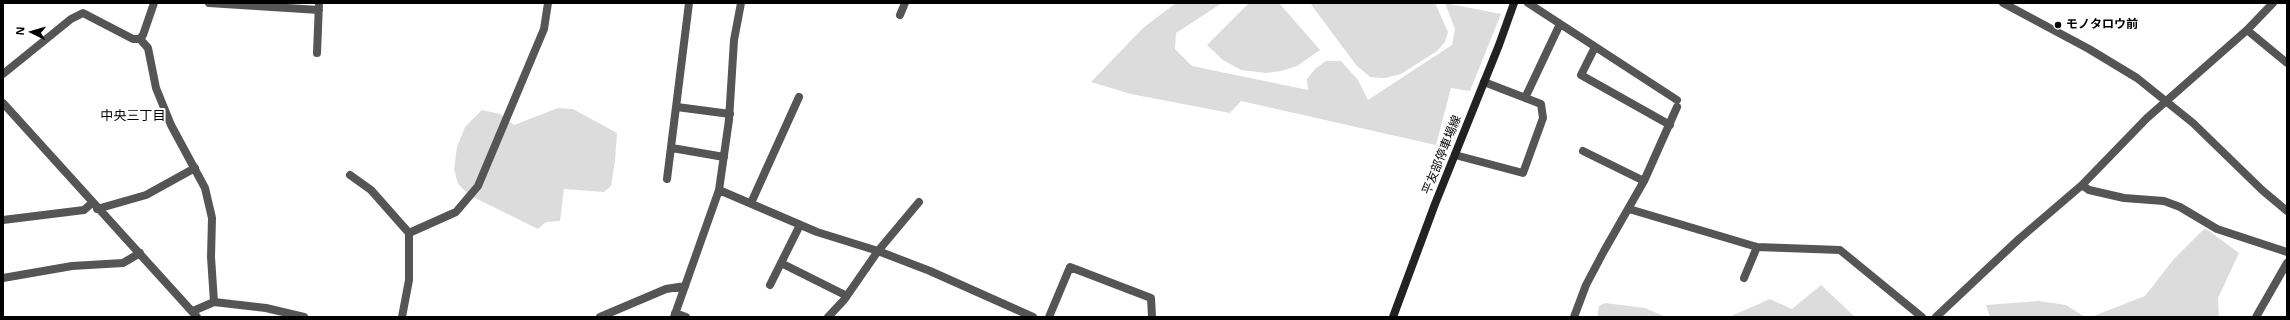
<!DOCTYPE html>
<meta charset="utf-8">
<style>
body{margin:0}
#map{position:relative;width:2290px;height:320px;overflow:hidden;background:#fff;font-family:"Noto Sans",sans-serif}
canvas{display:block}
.frame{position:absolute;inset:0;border:4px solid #000;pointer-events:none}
.north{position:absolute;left:12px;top:12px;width:40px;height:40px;-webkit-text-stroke:3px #fff;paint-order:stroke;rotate:275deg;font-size:11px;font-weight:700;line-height:16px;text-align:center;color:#000}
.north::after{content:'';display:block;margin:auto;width:14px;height:18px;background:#000;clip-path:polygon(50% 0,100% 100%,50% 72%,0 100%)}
</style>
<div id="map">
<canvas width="2290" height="320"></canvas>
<div class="frame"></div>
<div class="north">N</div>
</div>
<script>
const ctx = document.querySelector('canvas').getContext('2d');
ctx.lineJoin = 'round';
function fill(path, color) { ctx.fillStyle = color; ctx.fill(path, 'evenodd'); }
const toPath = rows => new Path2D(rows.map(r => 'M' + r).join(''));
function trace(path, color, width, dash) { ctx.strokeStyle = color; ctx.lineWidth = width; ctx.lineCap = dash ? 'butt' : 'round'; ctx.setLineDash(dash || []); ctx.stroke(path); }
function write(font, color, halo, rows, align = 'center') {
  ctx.font = font + ' "Noto Sans","Noto Sans JP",sans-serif'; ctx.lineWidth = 4; ctx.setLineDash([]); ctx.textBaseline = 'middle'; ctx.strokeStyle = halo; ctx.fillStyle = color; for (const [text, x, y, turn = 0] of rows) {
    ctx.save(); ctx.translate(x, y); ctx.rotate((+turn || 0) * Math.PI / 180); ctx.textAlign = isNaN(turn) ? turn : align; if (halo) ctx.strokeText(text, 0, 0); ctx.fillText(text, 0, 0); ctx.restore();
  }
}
const green = toPath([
 [1176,3,1222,3,1176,33,1175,49,1192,66,1308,90,1307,79,1316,68,1326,61,1341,61,1358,80,1368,100,1452,45,1455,29,1445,3,1501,14,1470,91,1451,88,1436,145,1241,101,1230,113,1131,94,1091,82,1143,28],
 [1249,3,1279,3,1320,50,1297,66,1281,71,1266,73,1241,70,1223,60,1207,45],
 [1310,3,1435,3,1448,32,1445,42,1437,51,1401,74,1385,78,1370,77,1356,65],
 [558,108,573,109,617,133,615,161,611,186,604,192,564,189,560,221,546,222,538,229,469,195,458,184,454,169,457,147,465,127,482,110,500,114,514,125],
 [2205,228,2239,253,2218,298,2219,317,2091,317,2145,296,2173,260],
 [1821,285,1855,317,1729,317,1770,299,1792,309],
 [2039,301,2066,305,2085,317,1990,317,1986,305],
 [1605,303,1645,308,1666,317,1597,317,1599,306]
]);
const minor = toPath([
 [209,3,319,10],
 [1528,3,1677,100],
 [900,15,905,3],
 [2247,30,2287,63],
 [140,39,148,48,156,88,171,125,205,188,212,218,211,257,214,302],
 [1595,47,1581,75,1670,125],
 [317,53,319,3],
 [3,74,71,19,83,13,133,39,140,39,143,35,154,3],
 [1525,98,1560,24],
 [677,107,730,114],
 [672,148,724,157],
 [1583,151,1644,181],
 [1455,155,1523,173,1543,118,1541,104,1484,82],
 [350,175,371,190,409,233],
 [667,179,689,3],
 [2082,185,2089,190,2124,198,2164,201,2180,207,2217,229,2287,252],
 [719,190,817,232,878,251,930,271,1033,317],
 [751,203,799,97],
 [97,209,146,195,195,168],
 [1629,209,1757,247,1840,250,1922,317],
 [3,220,84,210,92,203],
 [781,263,847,296],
 [3,278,72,266,123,263,140,253],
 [1744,278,1757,247],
 [770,285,800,225],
 [193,311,214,302,266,308,304,317],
 [675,313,686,317],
 [402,317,409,280,409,233,456,212,478,186,544,29,548,3],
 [600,317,666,289,685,286],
 [674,317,719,190,729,120,734,40,741,3],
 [828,317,844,300,878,251,919,202],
 [1049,317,1070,267,1151,298,1152,317],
 [1574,317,1586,285,1604,251,1644,181,1677,107],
 [1936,317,2019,239,2082,185,2147,118,2247,30,2273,3],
 [2256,317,2287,263]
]);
const tertiary = toPath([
 [2003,3,2089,49,2137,78,2193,123,2262,190,2287,211],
 [3,103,197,317]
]);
const secondary = toPath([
 [1393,317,1435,204,1499,45,1514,3]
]);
const markers = [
 [2058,25,4,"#000"]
];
const poiNames = [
 ["モノタロウ前",2066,25]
];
const streetNames = [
 ["平友部停車場線",1442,155,-68]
];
const neighbourhoodNames = [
 ["中央三丁目",133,116]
];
fill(green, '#dcdcdc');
trace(minor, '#555', 8);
trace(tertiary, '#555', 8);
trace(secondary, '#222', 8);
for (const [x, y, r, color] of markers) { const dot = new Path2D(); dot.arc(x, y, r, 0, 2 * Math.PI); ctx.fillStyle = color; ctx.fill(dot); trace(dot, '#fff', 1.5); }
write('bold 12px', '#000', '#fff', poiNames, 'left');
write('12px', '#000', '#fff', streetNames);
write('13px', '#000', '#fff', neighbourhoodNames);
</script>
